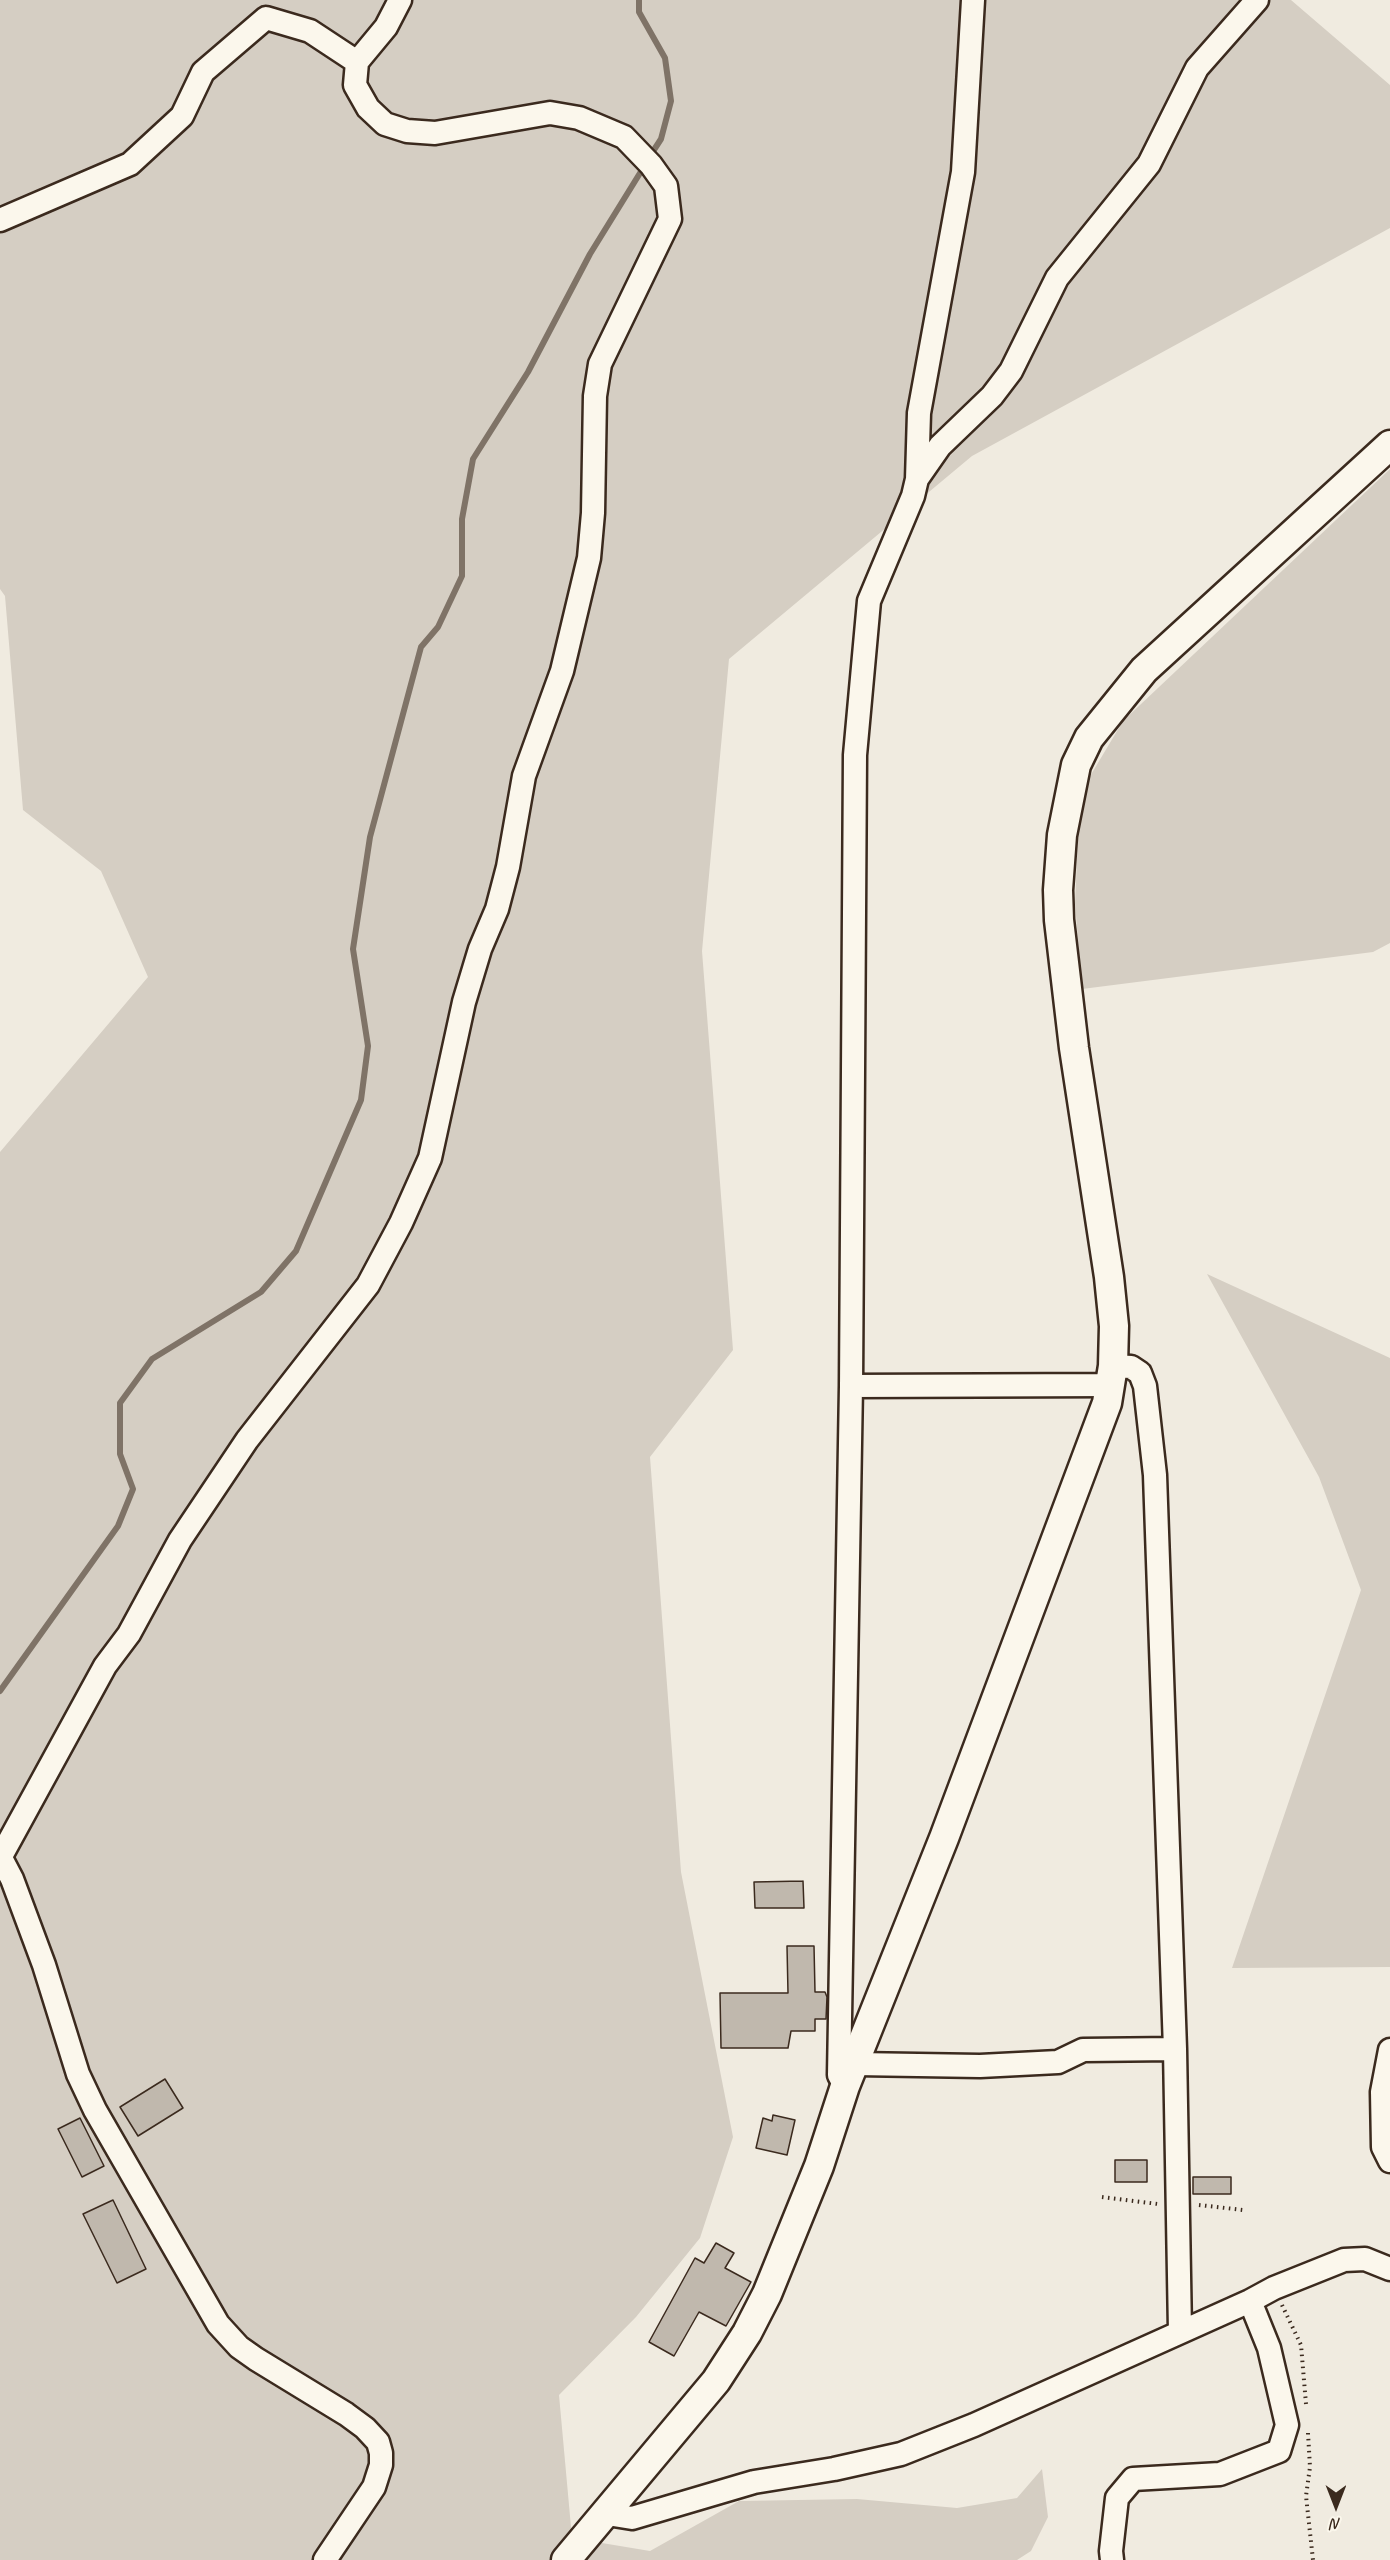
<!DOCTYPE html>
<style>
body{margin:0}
#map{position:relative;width:1390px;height:2560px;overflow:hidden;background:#f0ebe0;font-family:Caveat,sans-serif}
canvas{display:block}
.north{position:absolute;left:1306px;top:2476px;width:60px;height:60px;-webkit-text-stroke:4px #fbf7ec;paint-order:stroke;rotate:180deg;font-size:16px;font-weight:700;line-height:24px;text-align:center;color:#3b2a1e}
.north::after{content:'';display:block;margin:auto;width:21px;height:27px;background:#3b2a1e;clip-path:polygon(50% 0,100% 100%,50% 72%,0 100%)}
</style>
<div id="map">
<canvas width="1390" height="2560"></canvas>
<div class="north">N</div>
</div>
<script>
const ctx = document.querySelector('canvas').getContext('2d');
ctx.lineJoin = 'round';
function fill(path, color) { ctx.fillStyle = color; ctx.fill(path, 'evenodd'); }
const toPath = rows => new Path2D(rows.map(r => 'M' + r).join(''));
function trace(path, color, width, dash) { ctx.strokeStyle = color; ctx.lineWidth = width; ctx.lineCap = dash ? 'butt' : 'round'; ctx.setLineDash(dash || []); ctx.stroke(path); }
const green = toPath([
 [0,0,1291,0,1390,85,1390,228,972,456,729,659,702,951,733,1350,650,1457,681,1872,733,2137,700,2238,636,2317,559,2395,572,2538,650,2551,739,2501,857,2499,957,2508,1017,2498,1042,2469,1048,2517,1031,2551,1017,2560,0,2560,0,1152,148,977,101,871,23,810,5,596,0,589],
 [1390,469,1390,943,1373,952,1082,989,1075,903,1080,793,1123,721],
 [1207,1274,1390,1358,1390,1967,1232,1968,1361,1590,1319,1477]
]);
const stream = toPath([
 [639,0,639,12,665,58,671,101,661,139,650,156],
 [0,1691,118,1526,133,1489,120,1454,120,1403,152,1359,261,1292,296,1251,361,1100,368,1046,353,949,370,837,421,647,438,627,462,576,462,519,473,459,528,372,590,254,645,165]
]);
const building = toPath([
 [803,1881,804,1908,755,1908,754,1882,803,1881],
 [787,1946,814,1946,815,1992,825,1992,827,1997,826,2019,815,2019,815,2031,791,2031,788,2048,721,2048,720,1993,788,1993,787,1946],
 [165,2079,183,2108,138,2136,120,2107,165,2079],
 [773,2115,795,2120,787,2155,756,2148,763,2118,772,2121,773,2115],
 [80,2118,104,2166,82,2177,58,2129,80,2118],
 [1115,2160,1147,2160,1147,2182,1115,2182,1115,2160],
 [1193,2177,1231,2177,1231,2194,1193,2194,1193,2177],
 [113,2200,146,2269,117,2283,83,2214,113,2200],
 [716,2243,734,2253,725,2268,751,2282,726,2326,699,2312,674,2356,649,2342,695,2258,704,2263,716,2243]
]);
const path = toPath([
 [1102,2197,1158,2204],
 [1199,2205,1243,2210],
 [1282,2305,1301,2345,1306,2404],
 [1308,2433,1310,2467,1306,2496,1313,2560]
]);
const minor = toPath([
 [0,220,130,164,182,116,203,72,266,18,310,31,357,62],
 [917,479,940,446,992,396,1011,371,1057,278,1149,164,1197,68,1257,0],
 [1113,1366,1131,1367,1140,1373,1145,1386,1155,1475,1175,2049,1180,2331],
 [851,1386,1111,1385],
 [0,1856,12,1879,44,1965,78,2074,95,2110,218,2324,239,2347,256,2359,346,2414,365,2428,378,2442,381,2453,381,2465,374,2487,325,2560],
 [0,1858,105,1666,129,1634,180,1540,247,1440,368,1285,401,1223,430,1158,464,1002,480,949,497,909,508,867,524,776,562,671,589,558,593,513,595,396,600,364,670,219,666,186,651,165,624,137,579,118,550,113,435,133,407,131,385,124,368,108,355,85,357,62,386,27,400,0],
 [1390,2050,1382,2092,1383,2147,1390,2161],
 [856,2064,980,2066,1058,2062,1083,2050,1175,2049],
 [845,2086,839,2075,851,1386,855,755,869,601,913,496,917,479,919,413,963,172,973,0],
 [607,2514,632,2518,754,2482,834,2469,901,2454,974,2425,1250,2301,1274,2288,1344,2260,1365,2259,1390,2269],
 [1112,2560,1111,2551,1117,2498,1133,2479,1220,2474,1279,2451,1287,2425,1269,2348,1250,2301]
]);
const tertiary = toPath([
 [566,2560,716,2381,747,2333,767,2294,819,2166,845,2086,944,1838,1107,1403,1113,1366,1114,1326,1109,1277,1074,1048,1059,920,1058,890,1062,835,1076,765,1089,738,1144,670,1390,445]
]);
fill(green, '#d5cec3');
trace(stream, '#7f7367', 6);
fill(building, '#c0b8ad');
trace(building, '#3b2a1e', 1.5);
trace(minor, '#3b2a1e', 27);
trace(tertiary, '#3b2a1e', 33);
trace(path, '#3b2a1e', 4, [1.5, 4.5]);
trace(minor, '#fbf7ec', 22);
trace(tertiary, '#fbf7ec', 28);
</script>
